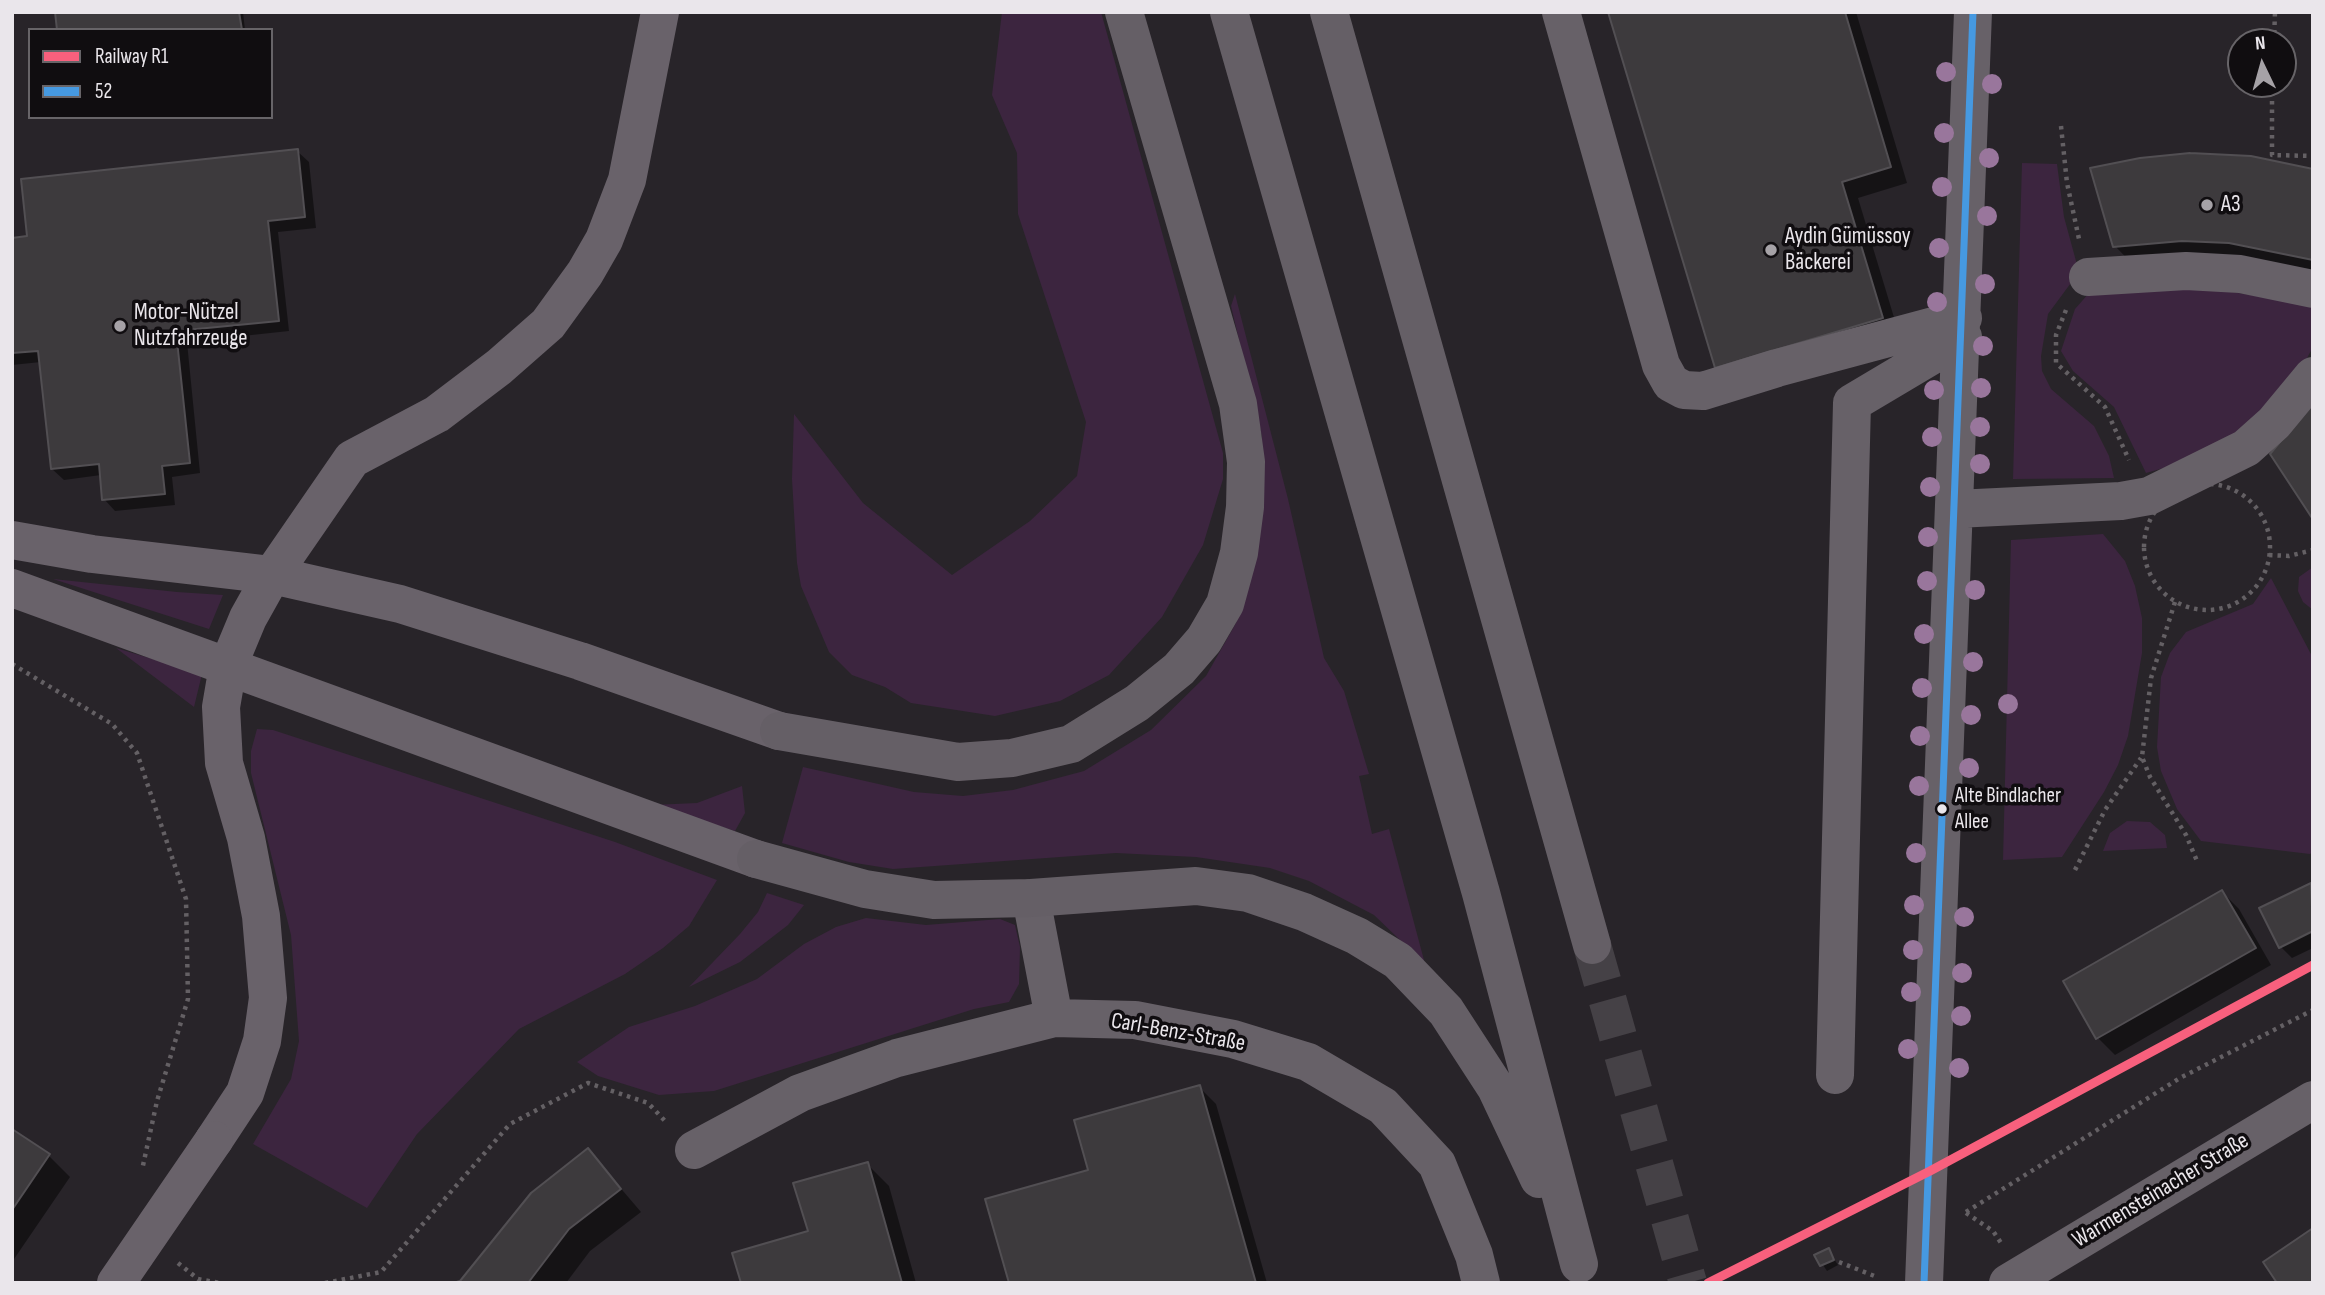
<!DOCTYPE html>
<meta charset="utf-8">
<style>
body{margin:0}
#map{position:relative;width:2325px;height:1295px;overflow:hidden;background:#282429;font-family:"Sofia Sans Condensed",sans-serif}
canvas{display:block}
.frame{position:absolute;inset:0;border:14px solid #eae6eb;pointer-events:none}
.legend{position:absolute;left:28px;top:28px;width:245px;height:91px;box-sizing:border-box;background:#100d10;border:2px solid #676468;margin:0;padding:9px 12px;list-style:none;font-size:21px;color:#eae6eb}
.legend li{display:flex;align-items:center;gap:14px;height:35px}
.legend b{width:35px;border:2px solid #676468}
.north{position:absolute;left:2227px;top:28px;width:70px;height:70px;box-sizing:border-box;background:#100d10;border:2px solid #676468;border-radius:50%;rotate:355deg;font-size:19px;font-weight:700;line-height:28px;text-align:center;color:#eae6eb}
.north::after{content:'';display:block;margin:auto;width:24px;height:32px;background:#a6a2a7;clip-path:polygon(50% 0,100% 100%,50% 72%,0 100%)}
</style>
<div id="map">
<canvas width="2325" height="1295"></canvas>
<div class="frame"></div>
<ul class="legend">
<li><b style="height:9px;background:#f8607d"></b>Railway R1</li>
<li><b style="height:9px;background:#4699e1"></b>52</li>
</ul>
<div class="north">N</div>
</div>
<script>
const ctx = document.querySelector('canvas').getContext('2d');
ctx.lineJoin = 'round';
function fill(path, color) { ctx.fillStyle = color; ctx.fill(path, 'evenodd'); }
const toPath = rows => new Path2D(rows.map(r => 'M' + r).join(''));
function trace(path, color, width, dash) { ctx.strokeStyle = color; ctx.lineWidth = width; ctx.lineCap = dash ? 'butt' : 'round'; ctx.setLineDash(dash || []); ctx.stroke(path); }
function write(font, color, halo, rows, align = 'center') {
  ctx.font = font + ' "Sofia Sans Condensed",sans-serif'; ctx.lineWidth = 7; ctx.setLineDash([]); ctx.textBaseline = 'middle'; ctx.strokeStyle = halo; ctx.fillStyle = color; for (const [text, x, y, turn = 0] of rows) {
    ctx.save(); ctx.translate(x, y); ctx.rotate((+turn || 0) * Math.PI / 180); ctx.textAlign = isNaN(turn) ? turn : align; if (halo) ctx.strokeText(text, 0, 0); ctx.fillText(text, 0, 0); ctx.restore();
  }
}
const green = toPath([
 [1002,12,1101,12,1223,453,1223,479,1203,545,1162,617,1109,675,1060,701,995,716,911,703,885,687,852,675,829,652,801,586,797,563,792,479,794,414,863,503,952,575,1030,521,1077,476,1086,422,1018,214,1017,153,992,95],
 [2022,163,2057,164,2064,217,2079,272,2048,314,2041,356,2042,371,2051,389,2094,426,2109,456,2114,478,2013,479],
 [2157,280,2313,305,2313,347,2301,369,2245,429,2178,464,2146,473,2114,407,2073,371,2061,351,2075,309,2090,292],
 [1235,294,1288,499,1324,658,1344,691,1369,774,1359,776,1372,834,1389,829,1425,964,1374,915,1309,881,1270,868,1196,857,1116,853,893,869,849,862,782,843,803,767,914,792,963,796,1013,790,1084,771,1151,730,1206,676,1236,623,1258,540,1262,437,1231,306],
 [2103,534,2125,561,2135,586,2142,618,2142,653,2128,736,2118,765,2104,792,2062,857,2003,860,2011,540],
 [2313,567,2313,610,2303,602,2298,591,2299,577],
 [2271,578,2313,658,2313,852,2310,854,2201,841,2177,809,2161,771,2157,747,2161,677,2170,653,2186,632,2253,604],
 [53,579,177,592,223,595,209,629],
 [116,648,202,674,194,707],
 [257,729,273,730,615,842,717,880,689,926,663,948,625,974,519,1029,417,1134,367,1208,253,1144,291,1079,299,1041,291,935,251,773,251,751],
 [742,786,745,813,735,831,652,805,697,803],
 [2127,821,2150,822,2165,835,2167,848,2103,851,2110,833],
 [767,893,804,905,788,925,740,962,689,987,740,934,758,912],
 [866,918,926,925,1000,919,1015,925,1020,947,1019,984,1009,1002,974,1009,714,1091,659,1095,598,1076,577,1062,629,1027,695,1006,757,979,804,944,836,927]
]);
const shadow = toPath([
 [56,12,243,12,245,30,59,30],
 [1610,12,1856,12,1907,183,1858,198,1899,334,1733,384],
 [297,151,309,162,316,228,278,232,289,331,187,342,200,473,172,477,175,505,115,511,104,499,101,475,64,480,52,469,41,362,12,365,12,240,29,238],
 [2313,171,2313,281,2144,276,2115,246],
 [2310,885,2313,888,2313,948,2292,958,2281,947],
 [2222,892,2239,909,2271,965,2115,1055,2098,1038,2065,981],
 [1199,1087,1216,1104,1267,1283,1011,1283,1091,1172],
 [12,1131,49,1156,70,1177,12,1262],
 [588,1150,641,1212,590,1251,566,1283,459,1283],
 [867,1164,889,1186,916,1283,743,1283,810,1232],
 [1828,1250,1838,1265,1827,1271,1817,1256]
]);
const building = toPath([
 [55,12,239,12,242,30,57,30,55,12],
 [1608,12,1845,12,1891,167,1842,182,1883,318,1715,368,1608,12],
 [298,149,305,217,268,221,279,321,176,331,190,463,162,466,165,494,102,500,99,464,51,469,38,351,12,353,12,238,27,236,21,179,298,149],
 [2190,153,2251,156,2313,169,2313,260,2229,243,2182,241,2113,247,2090,168,2140,158,2190,153],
 [2313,402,2313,518,2312,518,2270,454,2313,402],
 [2311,883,2313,931,2279,948,2259,908,2311,883],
 [2222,890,2256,948,2096,1039,2063,981,2222,890],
 [1200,1085,1256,1283,1009,1283,985,1199,1088,1170,1074,1120,1200,1085],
 [12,1129,50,1154,12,1210,12,1129],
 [588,1148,621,1189,569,1229,528,1283,453,1283,460,1281,531,1193,588,1148],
 [868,1162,902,1283,741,1283,732,1253,808,1231,793,1183,868,1162],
 [2313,1228,2313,1283,2277,1283,2263,1262,2313,1228],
 [1829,1248,1834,1260,1820,1266,1814,1255,1829,1248]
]);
const highwayTunnel = toPath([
 [1592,945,1688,1283]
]);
const path = toPath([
 [2274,42,2275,12],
 [2272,84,2272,155,2313,156],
 [2061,126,2067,183,2079,239],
 [2066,310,2056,335,2056,363,2105,407,2129,460],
 '2144 547a63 63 0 1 1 126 0a63 63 0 1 1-126 0Z',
 [2269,555,2289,556,2313,550],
 [2175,602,2151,678,2142,757,2150,777,2186,835,2197,861],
 [12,664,112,724,137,753,186,899,188,999,157,1101,142,1170],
 [2075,870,2105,810,2141,758],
 [1966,1212,2180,1078,2313,1010],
 [1966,1213,1993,1231,2001,1243],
 [1839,1262,1877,1277],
 [178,1263,198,1279,220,1283],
 [325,1283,381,1272,510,1124,588,1083,648,1103,666,1122]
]);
const minor = toPath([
 [1561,12,1661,365,1671,383,1684,390,1703,391,1777,368,1963,318],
 [2088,277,2186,271,2240,274,2313,289],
 [1956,509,2121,501,2149,496,2246,448,2274,423,2313,376],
 [1031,898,1054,1018],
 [1835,1075,1852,403,1963,337],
 [694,1150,800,1093,897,1058,1054,1018,1135,1020,1233,1039,1308,1062,1383,1106,1437,1164,1474,1255,1481,1283],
 [1924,1283,1973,12],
 [2008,1283,2313,1100]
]);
const major = toPath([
 [12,540,92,554,272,575,400,604,580,661,779,731],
 [12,588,756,859],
 [214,1140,245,1093,262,1041,268,998,261,916,246,838,224,763,221,707,228,666,248,618,272,575,352,459,437,414,499,367,548,324,585,273,604,240,627,180,660,12]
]);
const highway = toPath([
 [1229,12,1481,893,1579,1264],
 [1329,12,1592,945],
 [779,731,958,762,1012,758,1071,744,1137,703,1179,669,1204,640,1225,604,1239,553,1245,507,1246,462,1238,404,1124,12],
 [756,859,865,889,934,900,1031,898,1196,886,1248,893,1304,912,1357,936,1398,961,1446,1011,1496,1088,1539,1179]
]);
const majorBridge = toPath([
 [116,1283,214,1140]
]);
const bus1 = toPath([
 [1924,1283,1973,12]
]);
const rail1 = toPath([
 [1708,1283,1930,1171,2313,965]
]);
const trees = [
 [1946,72],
 [1992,84],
 [1944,133],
 [1989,158],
 [1942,187],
 [1987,216],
 [1939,248],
 [1985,284],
 [1937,302],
 [1983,346],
 [1981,388],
 [1934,390],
 [1980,427],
 [1932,437],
 [1980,464],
 [1930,487],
 [1928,537],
 [1927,581],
 [1975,590],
 [1924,634],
 [1973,662],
 [1922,688],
 [2008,704],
 [1971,715],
 [1920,736],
 [1969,768],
 [1919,786],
 [1916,853],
 [1914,905],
 [1964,917],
 [1913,950],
 [1962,973],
 [1911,992],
 [1961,1016],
 [1908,1049],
 [1959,1068]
];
const markers = [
 [2207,205,7,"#a6a2a7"],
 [1771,250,7,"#a6a2a7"],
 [120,326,7,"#a6a2a7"],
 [1942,809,6,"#eae6eb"]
];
const busNames = [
 ["Alte Bindlacher",1955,797],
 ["Allee",1955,823]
];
const poiNames = [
 ["A3",2221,205],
 ["Aydin Gümüssoy",1785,237],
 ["Bäckerei",1785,263],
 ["Motor-Nützel",134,313],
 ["Nutzfahrzeuge",134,339]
];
const streetNames = [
 ["Carl-Benz-Straße",1178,1033,10],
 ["Warmensteinacher Straße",2161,1191,-31]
];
fill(green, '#3c253f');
fill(shadow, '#0007');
fill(building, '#3d3a3d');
trace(building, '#524f53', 2);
trace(highwayTunnel, '#454146', 38, [38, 19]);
trace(path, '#646064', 4.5, [3.5, 5]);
trace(minor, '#676168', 38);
trace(major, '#69626a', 38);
trace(highway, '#655f66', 38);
trace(majorBridge, '#69626a', 38);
trace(bus1, '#4699e1', 7);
trace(rail1, '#f8607d', 9);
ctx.fillStyle = '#99769c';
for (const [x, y] of trees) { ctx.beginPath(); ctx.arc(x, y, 10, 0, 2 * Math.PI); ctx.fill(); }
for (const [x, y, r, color] of markers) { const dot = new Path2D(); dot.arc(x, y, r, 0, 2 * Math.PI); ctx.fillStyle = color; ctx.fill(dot); trace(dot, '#100d10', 2.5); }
write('21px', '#eae6eb', '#100d10', busNames, 'left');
write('23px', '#eae6eb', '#100d10', poiNames, 'left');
write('23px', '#eae6eb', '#100d10', streetNames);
</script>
